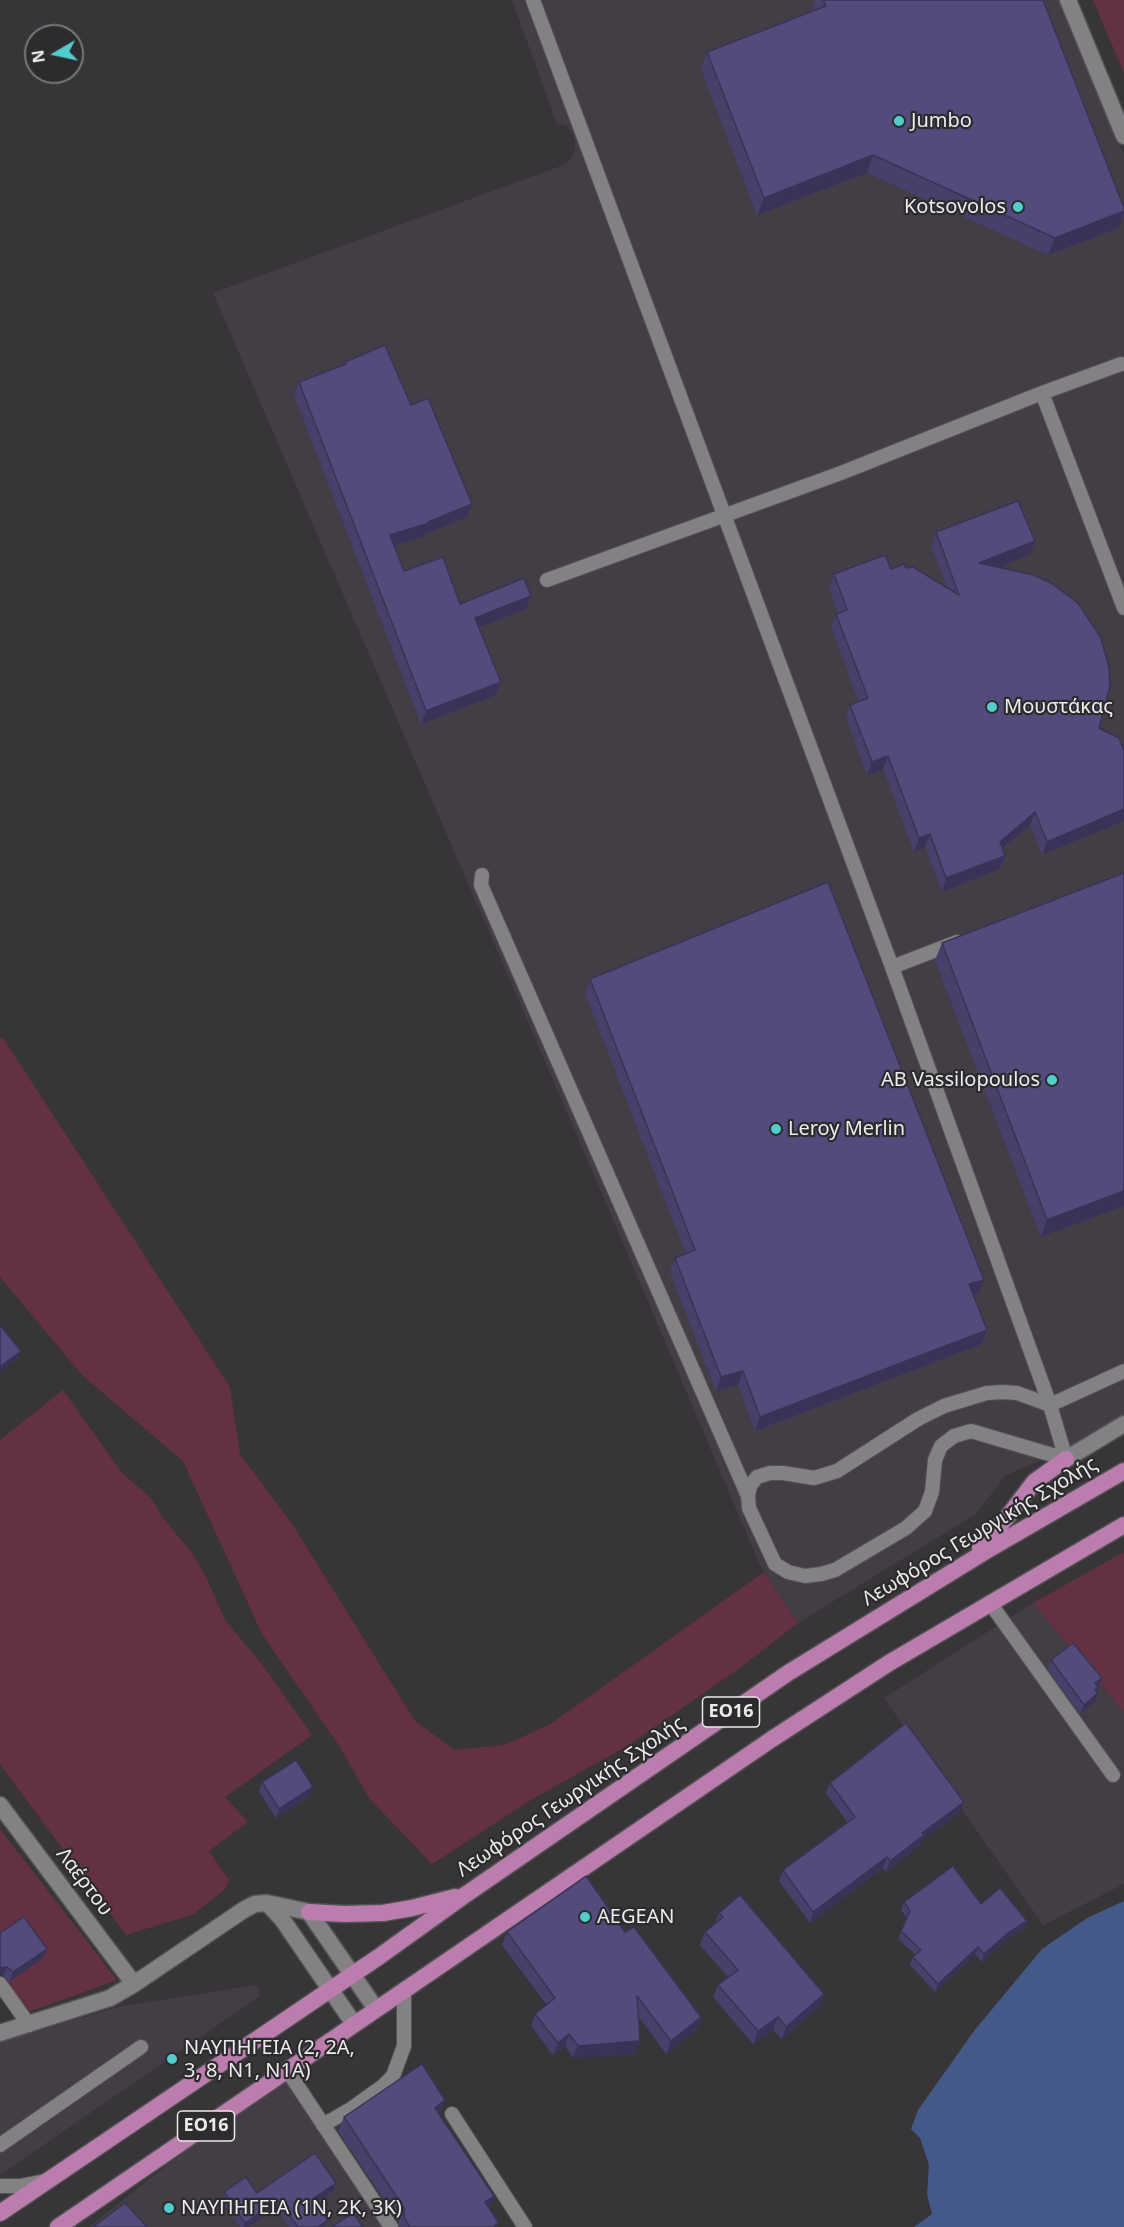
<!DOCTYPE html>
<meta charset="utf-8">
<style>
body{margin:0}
#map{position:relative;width:1124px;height:2227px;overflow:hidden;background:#373538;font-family:"Noto Sans",sans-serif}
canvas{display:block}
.north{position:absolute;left:24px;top:24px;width:60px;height:60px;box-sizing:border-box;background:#2d2b2e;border:2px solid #79777a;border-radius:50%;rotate:261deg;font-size:16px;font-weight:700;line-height:24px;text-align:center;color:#ebeaec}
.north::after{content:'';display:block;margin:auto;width:21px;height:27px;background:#52cdcd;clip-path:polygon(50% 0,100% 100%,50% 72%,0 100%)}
</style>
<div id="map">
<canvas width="1124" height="2227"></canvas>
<div class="north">N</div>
</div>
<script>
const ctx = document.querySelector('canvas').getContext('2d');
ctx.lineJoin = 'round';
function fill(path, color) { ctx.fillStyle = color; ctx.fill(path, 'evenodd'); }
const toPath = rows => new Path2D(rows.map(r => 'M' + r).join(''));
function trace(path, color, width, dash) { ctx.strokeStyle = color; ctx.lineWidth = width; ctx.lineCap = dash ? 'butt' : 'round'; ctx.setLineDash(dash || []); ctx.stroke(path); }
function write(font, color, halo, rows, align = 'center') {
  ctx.font = font + ' "Noto Sans",sans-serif'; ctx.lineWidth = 4.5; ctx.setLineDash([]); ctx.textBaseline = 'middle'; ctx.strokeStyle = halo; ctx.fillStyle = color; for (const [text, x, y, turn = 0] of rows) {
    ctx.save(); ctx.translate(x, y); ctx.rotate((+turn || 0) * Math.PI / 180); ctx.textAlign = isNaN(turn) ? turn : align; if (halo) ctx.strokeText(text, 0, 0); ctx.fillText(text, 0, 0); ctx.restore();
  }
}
const built = toPath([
 [512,0,1060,0,1124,155,1124,1419,1082,1443,1006,1475,976,1514,798,1623,760,1565,601,1191,213,293,561,166,571,159,575,150,575,140,572,132,566,125,557,124],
 [1033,1603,1124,1712,1124,1884,1043,1925,884,1698],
 [257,1985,260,1996,0,2175,0,2041,123,2006],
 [282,2074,382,2227,89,2227]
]);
const green = toPath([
 [1093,0,1124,0,1124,73],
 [3,1038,230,1387,240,1454,292,1524,415,1721,454,1750,504,1745,549,1725,764,1572,798,1623,737,1670,629,1745,534,1798,432,1864,369,1798,340,1747,262,1634,183,1461,82,1375,0,1277,0,1039],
 [63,1390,122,1473,151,1498,163,1518,192,1553,206,1577,225,1620,264,1667,312,1735,225,1797,248,1822,209,1851,229,1880,225,1889,194,1914,126,1935,0,1764,0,1440],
 [1124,1552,1124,1712,1033,1603],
 [0,1829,117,1980,23,2014,0,1981]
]);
const water = toPath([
 [1124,1901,1124,2227,914,2227,932,2214,927,2195,929,2165,920,2138,911,2129,918,2110,974,2031,1042,1949,1087,1918]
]);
const service = toPath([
 [533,0,892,967,1050,1405,1066,1459],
 [1042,393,1124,608],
 [547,580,841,473,1042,393,1121,364],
 [482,875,481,885,748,1496],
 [892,967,957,942],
 [1066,1459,971,1431,954,1436,941,1446,935,1460,932,1492,925,1511,906,1528,835,1570,821,1574,805,1576,788,1572,775,1564,749,1508,748,1496,750,1486,757,1477,770,1473,783,1473,814,1478,837,1471,918,1419,944,1406,987,1393,1003,1392,1017,1393,1050,1405,1124,1371],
 [990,1603,1113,1775],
 [0,1984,29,2025],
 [287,2070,391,2227],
 [452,2114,525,2227],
 [323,2125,351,2109,383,2086,393,2076,404,2046,404,1989],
 [0,2145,141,2047],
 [0,2186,20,2186,45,2181]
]);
const minor = toPath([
 [0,1805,134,1984],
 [267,1903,282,1919,354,2024],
 [0,2033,110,1998,134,1984,245,1909,255,1904,267,1903,309,1912,376,2009]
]);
const tertiary = toPath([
 [1068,0,1124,136],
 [1066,1459,1124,1424]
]);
const primary = toPath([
 [980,1548,1009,1515,1034,1482,1066,1459],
 [309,1912,344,1914,383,1913,412,1908,455,1897],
 [0,2213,380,1956,465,1895,788,1673,991,1548,1124,1471],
 [58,2227,772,1739,889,1663,1124,1525]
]);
const wall = toPath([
 [815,0,1043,0,1119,228,1048,255,867,173,757,215,701,69,707,52,814,10,813,7],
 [345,362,411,405,467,517,425,534,424,537,394,546,404,571,460,604,526,609,479,628,501,682,496,695,421,724,294,395,299,382,344,365],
 [936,532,1035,541,1030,555,998,567,1099,728,1124,751,1124,821,1042,855,1030,825,1003,849,1005,856,1000,869,942,892,925,847,914,852,883,769,867,775,846,718,850,705,859,702,831,627,836,614,838,613,829,587,834,574,906,568,947,587,931,546],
 [1124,873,1124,1206,1041,1237,935,960,942,943],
 [590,979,979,1294,973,1295,987,1330,982,1344,755,1431,738,1385,716,1391,670,1272,675,1258,686,1254,585,993],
 [1051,1660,1102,1678,1097,1691,1098,1693,1095,1702,1080,1714,1048,1669],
 [262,1782,313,1787,310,1796,276,1818,259,1791],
 [830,1783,960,1812,922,1840,920,1845,886,1872,883,1868,810,1923,779,1881,783,1870,848,1823,826,1793],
 [904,1902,981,1904,1027,1921,1024,1929,1005,1940,982,1962,975,1954,935,1992,910,1965,913,1957,916,1955,898,1939,907,1918,901,1910],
 [719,1913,824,1994,820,2006,782,2039,773,2030,753,2044,713,1997,718,1985,728,1977,700,1945,705,1932,715,1923],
 [507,1932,625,1932,701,2017,697,2029,666,2054,638,2016,640,2041,635,2054,573,2058,565,2046,553,2055,531,2026,535,2014,547,2005,502,1945],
 [0,1933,43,1958,9,1982,3,1976,0,1976],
 [440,2114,439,2115,489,2208,497,2227,399,2227,399,2222,338,2131,344,2117],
 [333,2191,317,2202,329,2219,325,2227,289,2227,276,2208,248,2227,240,2227,221,2200,224,2192,257,2193]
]);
const shadedWall = toPath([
 [873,155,867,173,757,215,764,198],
 [1124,211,1119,228,1048,255,1055,238],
 [472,504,467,517,425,534,424,537,385,548,390,535,428,522],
 [1035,541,1030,555,974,577,979,563],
 [531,596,526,609,470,631,475,618],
 [501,682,496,695,421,724,426,711],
 [888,756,883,769,867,775,872,762],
 [1124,809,1124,821,1042,855,1047,842],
 [1035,812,1030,825,995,855,1000,842],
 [930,834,925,847,914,852,919,838],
 [1005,856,1000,869,942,892,946,878],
 [1124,1191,1124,1206,1041,1237,1047,1220],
 [984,1280,979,1294,964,1297,969,1284],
 [987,1330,982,1344,755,1431,760,1417],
 [21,1351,18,1358,0,1372,0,1367],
 [743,1371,738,1385,716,1391,721,1377],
 [1102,1678,1098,1687,1095,1683],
 [1098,1687,1095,1696,1098,1693,1095,1702,1080,1714,1084,1705,1095,1690],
 [313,1787,310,1796,276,1818,279,1809],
 [964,1802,960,1812,922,1840,920,1845,886,1872,890,1861,922,1833],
 [887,1857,883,1868,810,1923,813,1912],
 [1027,1921,1024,1929,1005,1940,982,1962,984,1954,1008,1933],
 [978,1947,975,1954,935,1992,938,1984],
 [47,1949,43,1958,9,1982,13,1972],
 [7,1967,3,1976,0,1976,0,1968],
 [824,1994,820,2006,782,2039,786,2027],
 [701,2017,697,2029,666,2054,671,2041],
 [778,2017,773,2030,753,2044,758,2031],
 [569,2034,565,2046,553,2055,558,2043],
 [640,2041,635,2054,573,2058,578,2046],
 [445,2100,440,2114,430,2122,435,2108],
 [336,2183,333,2191,311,2206,314,2198],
 [494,2196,489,2210,485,2202],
 [278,2200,276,2208,248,2227,244,2227,245,2223],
 [329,2219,325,2227,318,2227]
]);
const building = toPath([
 [823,0,1043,0,1124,208,1124,211,1055,238,873,155,764,198,707,52,826,6,823,0],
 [385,345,411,405,428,398,472,504,428,522,429,523,390,535,404,571,443,557,460,604,524,578,531,596,475,618,501,682,426,711,299,382,346,364,345,362,385,345],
 [1018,501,1035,541,979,563,1034,575,1051,583,1078,603,1101,638,1109,668,1110,686,1099,728,1119,738,1124,751,1124,809,1047,842,1035,812,1000,842,1005,856,946,878,930,834,919,838,888,756,872,762,850,705,868,698,836,614,847,610,834,574,885,555,891,569,904,564,906,568,913,567,959,595,936,532,1018,501],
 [1124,873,1124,1191,1047,1220,942,943,1124,873],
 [828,882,984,1280,969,1284,987,1330,760,1417,743,1371,721,1377,675,1258,695,1250,590,979,828,882],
 [0,1325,21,1351,0,1367,0,1325],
 [1073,1643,1102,1678,1095,1683,1098,1687,1095,1690,1098,1693,1084,1705,1051,1660,1073,1643],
 [906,1723,964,1802,922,1833,924,1835,890,1861,887,1857,813,1912,783,1870,855,1817,830,1783,906,1723],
 [296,1760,313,1787,279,1809,262,1782,296,1760],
 [953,1866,981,1904,1000,1888,1027,1921,1008,1933,984,1954,978,1947,938,1984,913,1957,921,1950,901,1931,910,1911,904,1902,953,1866],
 [586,1876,625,1932,634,1927,701,2017,671,2041,637,1996,640,2041,578,2046,569,2034,558,2043,535,2014,555,1998,507,1932,586,1876],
 [740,1895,824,1994,786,2027,778,2017,758,2031,718,1985,738,1970,705,1932,723,1917,719,1913,740,1895],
 [24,1917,47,1949,13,1972,7,1967,0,1968,0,1933,24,1917],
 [422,2064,445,2100,435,2108,494,2196,485,2202,499,2223,495,2225,496,2227,410,2227,404,2217,404,2208,344,2117,422,2064],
 [315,2153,336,2183,314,2198,329,2219,318,2227,298,2227,278,2200,245,2223,224,2192,246,2177,257,2193,315,2153],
 [125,2203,147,2227,93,2227,125,2203],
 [353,2213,363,2227,332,2227,353,2213]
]);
const markers = [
 [899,121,6,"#52cdcd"],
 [1018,207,6,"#52cdcd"],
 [992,707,6,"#52cdcd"],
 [1052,1080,6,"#52cdcd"],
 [776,1129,6,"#52cdcd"],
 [585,1917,6,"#52cdcd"],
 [172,2059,6,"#52cdcd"],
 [169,2208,6,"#52cdcd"]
];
const shields = [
 [731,1712,57],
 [206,2126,57]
];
const shieldNames = [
 ["ΕΟ16",731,1712],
 ["ΕΟ16",206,2126]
];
const poiNames = [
 ["Jumbo",911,121],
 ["Kotsovolos",1006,207,"right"],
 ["Μουστάκας",1004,707],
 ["AB Vassilopoulos",1040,1080,"right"],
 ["Leroy Merlin",788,1129],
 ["AEGEAN",597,1917],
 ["ΝΑΥΠΗΓΕΙΑ (2, 2Α,",184,2048],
 ["3, 8, Ν1, Ν1Α)",184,2071],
 ["ΝΑΥΠΗΓΕΙΑ (1Ν, 2Κ, 3Κ)",181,2208]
];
const streetNames = [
 ["Λεωφόρος Γεωργικής Σχολής",980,1532,-31],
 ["Λεωφόρος Γεωργικής Σχολής",571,1797,-34],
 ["Λαέρτου",84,1882,53]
];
fill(built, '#433e46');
fill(green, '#643142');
fill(water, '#455988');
trace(service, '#535254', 16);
trace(minor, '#535254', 19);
trace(tertiary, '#535254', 19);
trace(primary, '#535254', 19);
trace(service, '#838184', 14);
trace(minor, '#838184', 16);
trace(tertiary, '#838184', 16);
trace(primary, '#bb7dad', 16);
fill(wall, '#47406b');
fill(shadedWall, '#393457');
fill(building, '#524b7c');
trace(building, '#393457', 1.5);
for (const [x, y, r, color] of markers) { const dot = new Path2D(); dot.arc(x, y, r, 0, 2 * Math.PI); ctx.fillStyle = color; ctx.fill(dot); trace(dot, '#2d2b2e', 2); }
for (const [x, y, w] of shields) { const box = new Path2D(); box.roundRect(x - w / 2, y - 15, w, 30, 4.5); ctx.fillStyle = '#2d2b2e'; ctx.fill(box); trace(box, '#ebeaec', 1.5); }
write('bold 18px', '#ebeaec', null, shieldNames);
write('20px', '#ebeaec', '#2d2b2e', poiNames, 'left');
write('20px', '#ebeaec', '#2d2b2e', streetNames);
</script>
